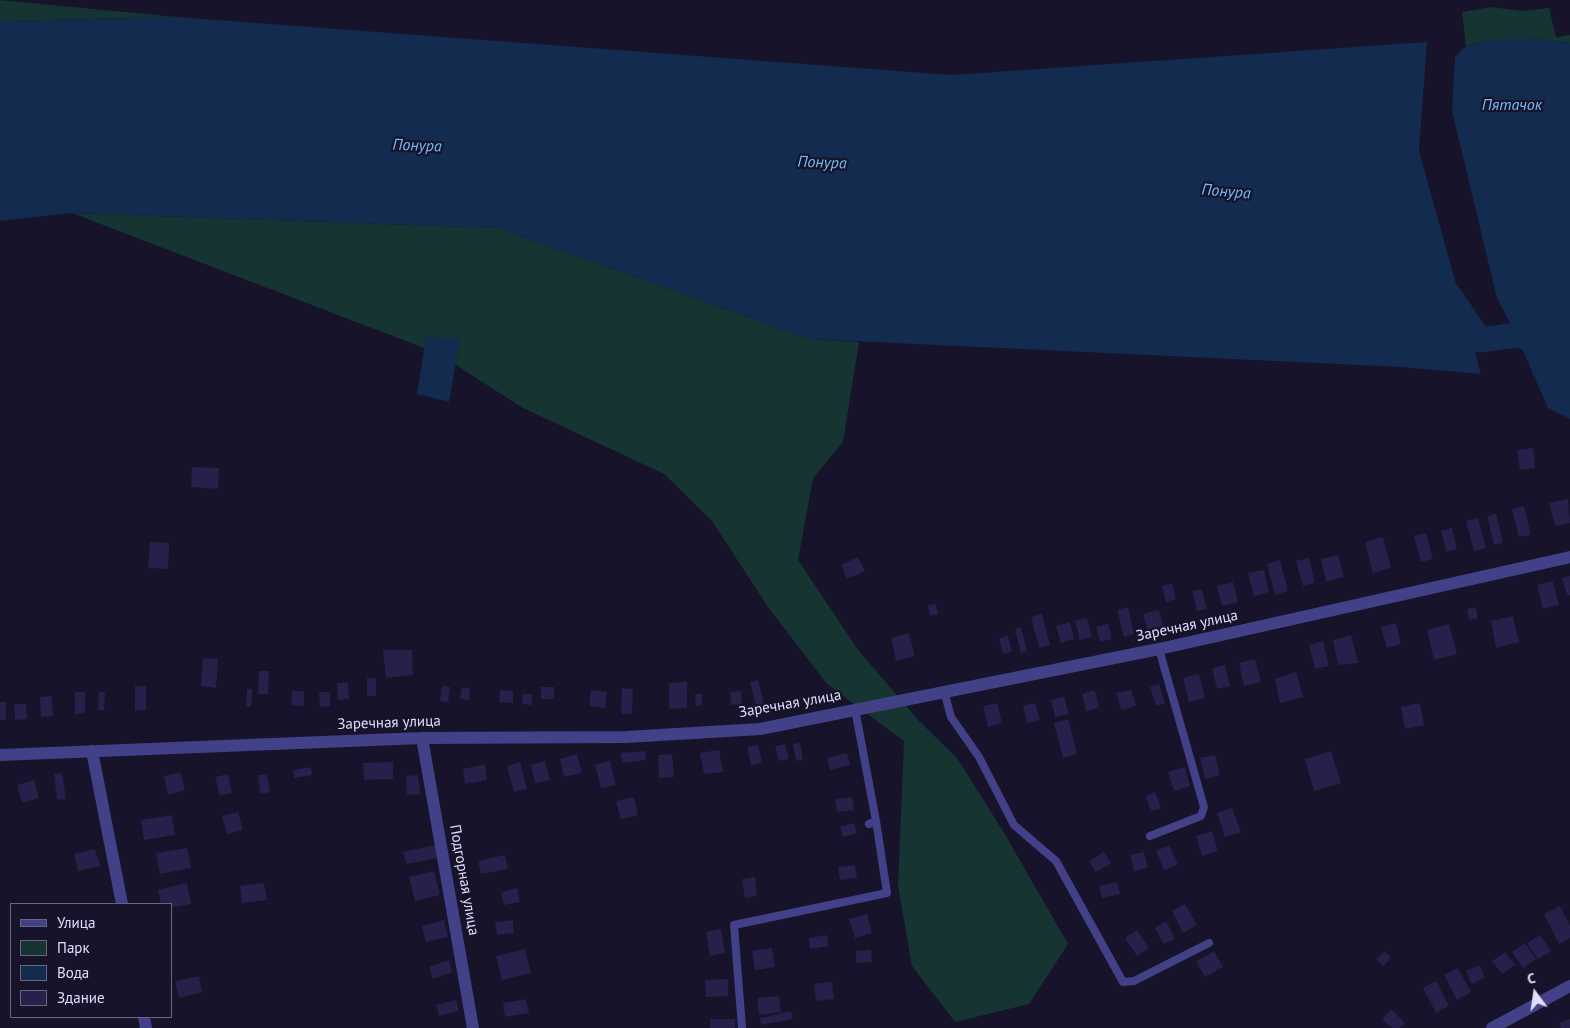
<!DOCTYPE html>
<meta charset="utf-8">
<style>
body{margin:0}
#map{position:relative;width:1570px;height:1028px;overflow:hidden;background:#16132a;font-family:"PT Sans",sans-serif}
canvas{display:block}
.legend{position:absolute;left:10px;top:903px;width:162px;height:115px;box-sizing:border-box;background:#16132a;border:1px solid #67647e;margin:0;padding:6px 9px;list-style:none;font-size:15px;color:#e1defd}
.legend li{display:flex;align-items:center;gap:10px;height:25px}
.legend b{width:25px;border:1px solid #67647e}
.north{position:absolute;left:1510px;top:968px;width:50px;height:50px;-webkit-text-stroke:4px #16132a;paint-order:stroke;rotate:346deg;font-size:14px;font-weight:700;line-height:20px;text-align:center;color:#e1defd}
.north::after{content:'';display:block;margin:auto;width:18px;height:22px;background:#e1defd;clip-path:polygon(50% 0,100% 100%,50% 72%,0 100%)}
</style>
<div id="map">
<canvas width="1570" height="1028"></canvas>
<ul class="legend">
<li><b style="height:6px;background:#424187"></b>Улица</li>
<li><b style="height:14px;background:#163432"></b>Парк</li>
<li><b style="height:14px;background:#122b4f"></b>Вода</li>
<li><b style="height:14px;background:#27204a"></b>Здание</li>
</ul>
<div class="north">С</div>
</div>
<script>
const ctx = document.querySelector('canvas').getContext('2d');
ctx.lineJoin = 'round';
function fill(path, color) { ctx.fillStyle = color; ctx.fill(path, 'evenodd'); }
const toPath = rows => new Path2D(rows.map(r => 'M' + r).join(''));
function trace(path, color, width, dash) { ctx.strokeStyle = color; ctx.lineWidth = width; ctx.lineCap = dash ? 'butt' : 'round'; ctx.setLineDash(dash || []); ctx.stroke(path); }
function write(font, color, halo, rows, align = 'center') {
  ctx.font = font + ' "PT Sans",sans-serif'; ctx.lineWidth = 4.5; ctx.setLineDash([]); ctx.textBaseline = 'middle'; ctx.strokeStyle = halo; ctx.fillStyle = color; for (const [text, x, y, turn = 0] of rows) {
    ctx.save(); ctx.translate(x, y); ctx.rotate((+turn || 0) * Math.PI / 180); ctx.textAlign = isNaN(turn) ? turn : align; if (halo) ctx.strokeText(text, 0, 0); ctx.fillText(text, 0, 0); ctx.restore();
  }
}
const green = toPath([
 [0,0,177,17,0,21],
 [1491,7,1522,11,1549,8,1556,37,1570,35,1570,43,1533,39,1495,39,1466,46,1462,12],
 [72,213,498,228,810,339,859,342,843,442,813,478,798,560,858,650,920,722,957,758,1003,831,1068,944,1029,1004,955,1022,912,966,898,886,904,741,827,684,768,607,712,521,664,474,523,408,437,353]
]);
const water = toPath([
 [177,17,951,75,1427,42,1419,151,1481,374,1401,367,810,339,498,228,72,213,0,221,0,21],
 [1495,39,1533,39,1570,43,1570,419,1548,408,1516,335,1497,298,1452,111,1455,57,1466,46],
 [426,337,460,339,449,402,417,394]
]);
const river = toPath([
 [1447,292,1480,340,1516,335,1570,347]
]);
const building = toPath([
 [1533,448,1535,468,1520,470,1517,450],
 [192,467,219,468,218,489,191,487],
 [1568,499,1570,523,1555,526,1549,503],
 [1524,506,1531,535,1519,537,1512,509],
 [1496,514,1503,543,1494,545,1487,516],
 [1478,518,1486,548,1474,551,1466,521],
 [1452,528,1457,549,1446,552,1441,531],
 [1426,533,1433,559,1421,562,1414,536],
 [1383,537,1391,568,1373,573,1365,542],
 [150,542,169,543,168,569,148,568],
 [1338,555,1344,577,1326,582,1321,559],
 [858,557,865,571,847,579,841,565],
 [1309,558,1315,583,1303,586,1296,561],
 [1280,560,1288,591,1275,595,1267,564],
 [1264,570,1269,592,1254,596,1248,573],
 [1570,576,1570,595,1567,596,1562,578],
 [1553,581,1559,605,1543,609,1537,585],
 [1233,582,1238,602,1222,606,1217,586],
 [1172,584,1176,599,1166,602,1162,586],
 [1202,589,1207,609,1197,611,1192,591],
 [936,604,938,614,930,616,928,605],
 [1128,607,1134,634,1124,637,1117,610],
 [1476,607,1478,618,1469,620,1467,609],
 [1159,610,1164,628,1148,632,1143,614],
 [1042,614,1050,645,1039,648,1031,617],
 [1513,616,1519,642,1496,648,1491,621],
 [1087,618,1092,637,1080,640,1075,621],
 [1070,622,1074,639,1061,643,1056,626],
 [1396,623,1401,644,1387,648,1381,627],
 [1108,624,1112,639,1100,642,1096,627],
 [1449,624,1457,654,1434,660,1427,630],
 [1021,627,1027,651,1021,653,1015,629],
 [909,633,915,656,896,661,891,638],
 [1351,635,1358,663,1338,665,1333,640],
 [1008,636,1012,652,1003,654,999,638],
 [1323,641,1329,666,1315,669,1309,645],
 [383,650,412,650,413,675,386,678],
 [203,658,218,659,216,688,201,686],
 [1255,659,1261,682,1244,686,1239,663],
 [1225,665,1230,686,1217,689,1212,668],
 [259,671,269,671,268,694,258,694],
 [1296,672,1303,697,1280,703,1275,679],
 [1199,674,1205,698,1189,702,1183,678],
 [367,678,376,678,376,696,367,696],
 [758,680,764,704,756,706,750,682],
 [687,682,687,708,669,709,669,683],
 [337,683,348,683,349,699,338,700],
 [1159,684,1165,703,1156,706,1150,687],
 [135,686,146,686,146,710,135,710],
 [442,686,450,687,448,702,440,701],
 [462,687,470,688,469,700,460,699],
 [541,687,554,687,554,699,541,699],
 [622,688,633,689,632,714,621,714],
 [247,689,252,689,251,707,246,706],
 [500,690,513,691,513,703,499,702],
 [591,690,607,692,605,708,589,706],
 [1095,690,1099,708,1086,711,1082,694],
 [1131,690,1136,706,1121,710,1116,693],
 [292,691,304,691,304,706,291,705],
 [741,691,742,704,731,705,730,692],
 [75,692,85,692,85,713,75,714],
 [99,692,105,692,104,710,98,710],
 [319,692,330,692,330,706,320,707],
 [523,694,532,694,532,705,522,704],
 [695,694,702,694,702,705,696,706],
 [52,696,53,716,41,717,40,697],
 [1064,697,1069,714,1055,717,1051,700],
 [0,702,6,702,6,720,0,720],
 [997,703,1002,723,988,727,983,706],
 [1035,703,1040,720,1027,723,1023,706],
 [1420,703,1424,725,1405,729,1401,707],
 [14,704,26,704,27,719,15,720],
 [1068,719,1077,754,1063,758,1054,723],
 [800,743,803,760,796,761,793,744],
 [785,744,789,759,779,761,775,746],
 [758,745,762,763,751,765,747,747],
 [719,750,723,772,704,774,700,753],
 [645,751,646,760,622,763,621,753],
 [1331,751,1341,783,1314,791,1305,759],
 [847,753,850,765,830,770,827,758],
 [577,754,582,773,564,777,560,759],
 [672,754,674,777,659,778,658,755],
 [1215,755,1220,775,1205,779,1200,758],
 [545,761,550,780,535,783,531,765],
 [610,761,616,785,601,788,595,765],
 [393,762,393,779,364,780,363,763],
 [520,762,527,789,514,792,507,766],
 [485,764,487,780,465,784,463,769],
 [311,767,312,775,294,778,293,770],
 [1185,767,1190,786,1174,791,1168,772],
 [180,772,185,790,168,795,164,776],
 [62,773,66,799,57,800,54,774],
 [228,774,232,793,220,796,215,777],
 [267,774,270,792,260,794,258,775],
 [418,775,420,794,407,795,406,776],
 [34,780,39,798,22,803,17,785],
 [1155,792,1161,808,1151,812,1146,796],
 [634,797,638,815,621,819,616,801],
 [852,797,854,810,837,812,835,799],
 [1232,808,1241,832,1225,837,1217,813],
 [238,812,243,830,227,834,222,816],
 [172,815,175,835,144,840,141,820],
 [854,823,857,833,843,837,840,827],
 [1212,831,1218,851,1202,856,1196,836],
 [435,845,438,858,407,864,403,852],
 [1169,845,1178,864,1164,870,1156,851],
 [187,848,191,868,160,874,156,853],
 [95,849,100,866,78,871,74,854],
 [1104,852,1111,863,1096,872,1089,861],
 [1144,852,1148,868,1134,871,1130,855],
 [505,855,508,869,481,874,478,861],
 [855,865,857,878,840,880,838,867],
 [434,871,440,895,415,901,409,877],
 [755,877,757,896,745,898,742,879],
 [1117,882,1120,894,1102,898,1099,886],
 [187,883,191,904,171,908,171,904,161,904,158,890],
 [264,883,267,900,242,903,240,886],
 [517,888,520,902,504,905,501,892],
 [1185,904,1197,925,1183,933,1172,911],
 [1560,906,1570,926,1570,938,1559,944,1544,914],
 [867,914,872,933,855,938,849,919],
 [444,920,448,937,426,942,422,926],
 [513,920,514,933,497,935,495,922],
 [1166,921,1175,939,1164,944,1155,928],
 [721,929,725,953,710,956,706,932],
 [1137,930,1149,948,1137,956,1125,938],
 [827,935,828,946,810,949,809,938],
 [1540,935,1551,951,1538,959,1527,943],
 [1525,943,1536,959,1523,968,1512,952],
 [772,948,775,967,755,970,752,951],
 [525,949,531,973,502,980,496,956],
 [871,950,872,962,856,963,856,951],
 [1214,951,1223,967,1205,977,1196,961],
 [1385,951,1391,958,1383,966,1376,959],
 [1505,952,1515,965,1502,974,1492,961],
 [449,960,452,972,433,979,429,967],
 [1479,965,1485,978,1472,984,1466,971],
 [1458,968,1471,992,1457,1000,1444,975],
 [199,976,202,992,179,998,175,981],
 [728,979,728,996,706,997,705,980],
 [1436,981,1449,1006,1436,1013,1423,988],
 [832,982,834,999,816,1001,814,984],
 [779,996,781,1012,759,1015,757,998],
 [526,999,529,1013,505,1017,503,1003],
 [456,1000,459,1011,439,1016,436,1005],
 [1391,1009,1405,1023,1400,1028,1392,1028,1382,1019],
 [791,1011,793,1019,761,1025,760,1018],
 [710,1019,735,1019,735,1028,710,1028],
 [1570,1019,1570,1028,1561,1028,1559,1023]
]);
const service = toPath([
 [944,691,951,717,979,757,1014,825,1056,861,1123,982,1134,981,1209,943],
 [855,709,876,821,869,824],
 [1150,836,1201,816,1204,807,1159,649],
 [742,1028,734,925,887,893,876,821]
]);
const minor = toPath([
 [422,738,473,1028],
 [92,751,122,904],
 [0,755,422,738,626,737,760,729,1159,649,1570,557],
 [144,1017,146,1028],
 [1492,1028,1570,986]
]);
const streetNames = [
 ["Заречная улица",1187,626,-12],
 ["Заречная улица",790,704,-10],
 ["Заречная улица",389,723,-2],
 ["Подгорная улица",464,880,80]
];
const waterNames = [
 ["Пятачок",1512,105],
 ["Понура",417,146,2],
 ["Понура",822,163,2],
 ["Понура",1226,192,5]
];
fill(green, '#163432');
fill(water, '#122b4f');
trace(river, '#122b4f', 25);
fill(building, '#27204a');
trace(service, '#424187', 8);
trace(minor, '#424187', 12);
write('15px', '#e1defd', '#16132a', streetNames);
write('italic 16px', '#72bdf7', '#16132a', waterNames);
</script>
